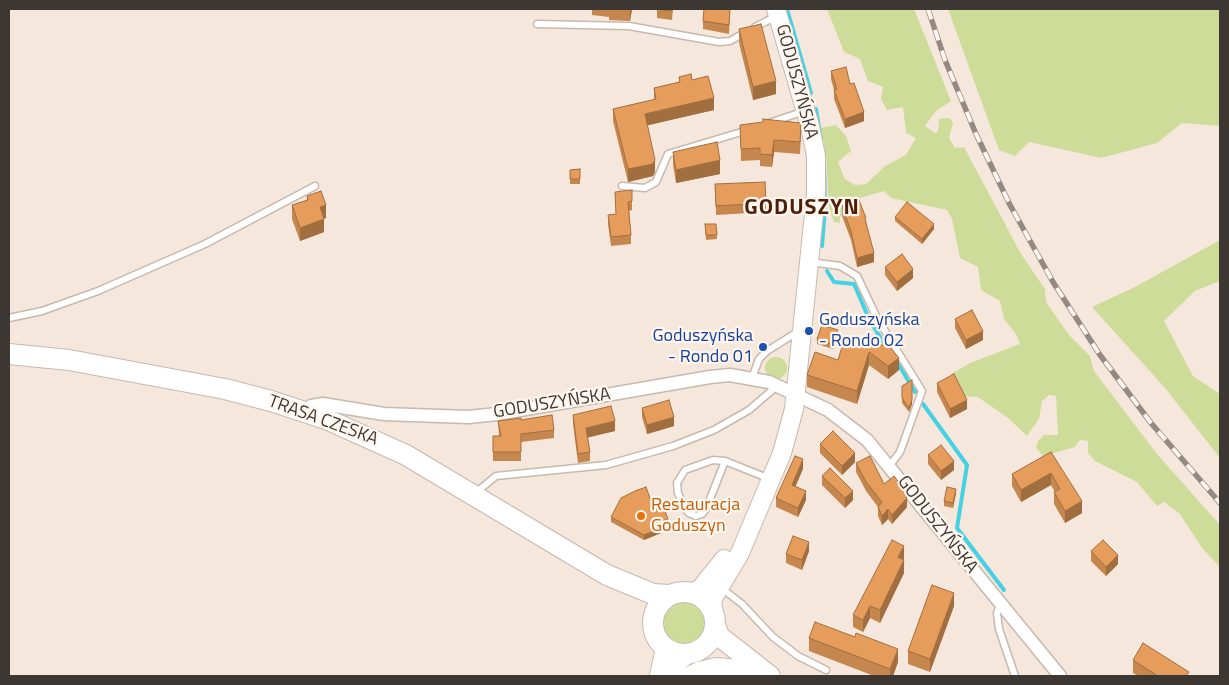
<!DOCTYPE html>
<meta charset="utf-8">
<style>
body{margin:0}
#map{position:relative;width:1229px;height:685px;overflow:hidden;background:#f6e7dc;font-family:"Titillium Web",sans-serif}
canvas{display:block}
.frame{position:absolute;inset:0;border:10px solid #3d3733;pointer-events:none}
</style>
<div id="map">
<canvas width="1229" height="685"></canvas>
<div class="frame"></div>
</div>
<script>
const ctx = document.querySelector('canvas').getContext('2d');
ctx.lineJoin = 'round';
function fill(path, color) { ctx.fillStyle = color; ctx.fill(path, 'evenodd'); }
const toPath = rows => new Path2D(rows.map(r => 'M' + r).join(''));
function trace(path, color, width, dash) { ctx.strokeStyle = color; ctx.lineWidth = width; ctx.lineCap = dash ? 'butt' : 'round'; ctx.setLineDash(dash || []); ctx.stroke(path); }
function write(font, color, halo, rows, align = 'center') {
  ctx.font = font + ' "Titillium Web",sans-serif'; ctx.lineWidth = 4.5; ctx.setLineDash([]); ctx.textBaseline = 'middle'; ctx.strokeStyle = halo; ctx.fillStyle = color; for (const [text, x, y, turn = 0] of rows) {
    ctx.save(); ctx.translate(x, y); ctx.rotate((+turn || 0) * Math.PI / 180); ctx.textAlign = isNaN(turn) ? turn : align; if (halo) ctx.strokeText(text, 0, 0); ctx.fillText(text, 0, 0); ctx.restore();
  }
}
const green = toPath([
 [827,9,914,9,951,101,936,111,925,126,935,133,938,131,939,119,950,118,953,123,949,138,955,148,964,147,1021,254,1045,289,1046,302,1069,335,1090,356,1094,371,1157,454,1220,525,1220,567,1202,548,1180,514,1164,502,1157,506,1137,482,1095,461,1088,453,1088,441,1080,440,1075,447,1043,456,1036,448,1038,441,1044,435,1058,435,1056,396,1049,395,1042,401,1039,419,1027,436,1008,418,978,397,962,396,951,374,970,363,1020,344,1016,334,1004,319,1000,301,981,290,978,267,960,258,952,219,947,210,891,198,884,191,845,202,845,211,840,217,840,223,834,222,829,208,826,155,821,128,836,125,846,136,851,151,838,162,845,179,855,185,866,184,885,166,906,155,916,138,906,133,903,107,887,110,881,99,883,87,868,81,860,59,844,52],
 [948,9,1220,9,1220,126,1182,123,1157,143,1101,158,1029,142,1015,156,999,150],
 [1220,240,1220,281,1195,291,1164,321,1193,376,1220,394,1220,458,1165,388,1092,307,1135,287],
 '765 368a11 11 0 1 1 22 0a11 11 0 1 1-22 0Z',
 '659 623a24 24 0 1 1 48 0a24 24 0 1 1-48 0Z'
]);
const stream = toPath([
 [787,9,811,93],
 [816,109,821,139],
 [822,246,825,208,824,161],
 [827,271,834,282,854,284,870,321,887,348],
 [897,362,915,392],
 [923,404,967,465,957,528,1004,590]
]);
const lane = toPath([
 [537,24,629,26,719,42,730,41,746,32],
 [755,27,777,16],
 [769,123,805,111],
 [622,186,645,188,656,182,668,154,748,130],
 [810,262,840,266,857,276,877,318,922,391,900,452,890,465],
 [9,318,42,311,98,291,205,244,315,186],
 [752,378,759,359,767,351,799,331],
 [725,461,706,509,702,514,696,516,689,513,684,507,678,493,677,483,685,470,713,460,725,461,770,479],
 [479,490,496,476,606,465,673,446,714,430,749,410,777,386],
 [720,587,742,604,773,637,798,656,826,670],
 [1000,605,997,613,999,629,1015,676]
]);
const street = toPath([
 [306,411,311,406,323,404,384,414,468,417,497,414,710,377,730,375,769,382,828,410,867,440,1060,676]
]);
const secondary = toPath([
 [691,593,700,589,724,559],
 [712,610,713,598,740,553,782,453,794,409,816,194,816,156,810,126,776,9],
 [659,676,665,648],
 [672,676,679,661,687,655],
 [689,676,699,671,716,667,762,671]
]);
const primary = toPath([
 [9,354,69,360,225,389,271,401,326,419,406,455,607,575,653,594,669,595],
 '653 623a31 31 0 1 1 62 0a31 31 0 1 1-62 0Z',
 [715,625,719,636,770,676]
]);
const rail = toPath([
 [928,9,945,60,976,134,1010,205,1053,282,1100,355,1151,423,1220,503]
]);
const wall = toPath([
 [592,9,632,9,630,21,609,20,609,17,592,15],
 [657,9,673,9,672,20,657,18],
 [730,9,729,34,703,29,703,21],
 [739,29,776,94,753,100,739,43],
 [831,71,850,84,864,121,845,128,834,99,834,90,831,79],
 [679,77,692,80,714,110,647,125,655,172,653,176,628,182,613,121,613,109,654,100,654,88,679,82],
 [740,125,801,135,800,154,774,152,772,167,760,166,760,160,741,161],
 [673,152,720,174,676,183,673,165],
 [580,169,580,184,570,184,570,170],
 [715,184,766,203,766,212,716,215],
 [615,192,632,201,632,210,629,211,631,235,631,244,611,246,608,224,608,215,616,214],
 [307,196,326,218,324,219,324,232,300,241,292,219,292,205,307,200],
 [842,206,874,262,857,267,851,240,842,216],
 [895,217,934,229,922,244,895,221],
 [705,224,716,224,717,239,706,240],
 [885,267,913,278,897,291,885,275],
 [955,319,983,340,966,349,955,328],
 [838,335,833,349,817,344,817,339],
 [889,346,899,370,888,379,869,365,857,404,807,387,807,375,838,360],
 [937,383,967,409,950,418,937,392],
 [902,386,912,404,909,412,902,403],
 [642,408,674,426,647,434,642,417],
 [573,415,615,431,587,437,590,452,590,461,578,463,573,424],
 [521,420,554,430,554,438,521,442,521,461,493,461,493,436,499,436,498,421],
 [820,444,855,462,842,475,820,453],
 [1051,452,1082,513,1065,523,1054,504,1054,492,1055,492,1051,485,1021,502,1012,486,1012,474],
 [928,455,954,470,941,480,928,464],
 [856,463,884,484,907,493,907,507,892,524,888,519,882,525,878,516,878,507,866,491,856,472],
 [803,469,795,487,806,500,798,517,776,507,776,498],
 [822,476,853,500,845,508,822,485],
 [956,493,953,508,944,506,944,501],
 [651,501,668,523,661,526,661,533,644,540,611,522,611,517],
 [809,551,802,570,786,563,786,554],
 [1091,551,1118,564,1106,576,1091,561],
 [904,559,904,573,880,623,870,618,863,632,853,627,853,615],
 [954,606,930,672,908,664,908,651],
 [809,638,898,662,893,676,874,676,809,651],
 [1133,660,1189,676,1138,676,1133,673]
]);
const shadedWall = toPath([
 [630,9,632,9,630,21],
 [776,81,776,94,753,100,753,87],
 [714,98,714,110,645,126,645,114],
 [864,112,864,121,845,128,845,119],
 [774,140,774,152,772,167,772,155],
 [655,160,655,172,653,176,628,182,628,169],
 [720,160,720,174,676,183,676,170],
 [326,205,326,218,320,220,320,207],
 [324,219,324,232,300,241,300,228],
 [934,224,934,229,922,244,922,239],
 [874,253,874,262,857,267,857,258],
 [913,269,913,278,897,291,897,282],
 [838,330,838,335,833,349,833,345],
 [983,331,983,340,966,349,966,340],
 [869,352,869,365,857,404,857,391],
 [899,358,899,370,888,379,888,366],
 [912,380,912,404,909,412,909,408],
 [967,400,967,409,950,418,950,409],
 [674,417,674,426,647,434,647,425],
 [615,421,615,431,586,438,586,428],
 [855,453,855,462,842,475,842,466],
 [803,459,803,469,792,494,792,485],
 [954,461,954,470,941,480,941,471],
 [1051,473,1051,485,1021,502,1021,490],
 [956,489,956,493,953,508,953,503],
 [806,491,806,500,798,517,798,508],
 [853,491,853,500,845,508,845,498],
 [907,493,907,507,892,524,892,515,905,495],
 [1082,501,1082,513,1065,523,1065,511],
 [888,509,888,519,882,525,882,516],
 [668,519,668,523,659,527,659,522],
 [661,528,661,533,644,540,644,535],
 [809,542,809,551,802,570,802,560],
 [904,546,904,559,898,570,898,557],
 [1118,555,1118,564,1106,576,1106,567],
 [904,560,904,573,880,623,880,610],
 [954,593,954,606,930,672,930,659],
 [870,606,870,618,863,632,863,620],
 [898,649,898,662,893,676,890,676,890,669]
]);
const building = toPath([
 [657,9,672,9,672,11,657,9],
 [704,9,730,9,729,25,703,21,704,9],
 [761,24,776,81,753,87,739,29,761,24],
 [846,67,850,84,854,83,864,112,845,119,834,90,837,89,831,71,846,67],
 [691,74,692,80,708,76,714,98,645,114,655,160,653,164,628,169,613,109,656,99,654,88,680,82,679,77,691,74],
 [763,119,801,123,800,142,774,140,772,155,760,154,760,148,741,149,740,125,763,122,763,119],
 [717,142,720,160,676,170,673,152,717,142],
 [580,169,580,179,570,179,570,170,580,169],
 [765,182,766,203,716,206,715,184,765,182],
 [632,190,632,201,628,202,631,235,611,237,608,215,616,214,615,192,632,190],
 [321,191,326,205,320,207,324,219,300,228,292,205,308,200,307,196,321,191],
 [859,200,866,218,865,219,874,253,857,258,851,231,842,206,859,200],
 [907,202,934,224,922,239,895,217,907,202],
 [705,224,716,224,717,235,706,235,705,224],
 [902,254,913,269,897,282,885,267,902,254],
 [972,310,983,331,966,340,955,319,972,310],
 [822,325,838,330,833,345,817,339,822,325],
 [844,340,889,346,899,358,888,366,869,352,857,391,807,375,815,352,838,360,844,340],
 [954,374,967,400,950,409,937,383,954,374],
 [912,380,912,400,909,408,902,398,902,386,912,380],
 [669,400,674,417,647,425,642,408,669,400],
 [611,406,615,421,586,428,590,452,578,454,573,415,611,406],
 [552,415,554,430,521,434,521,452,493,452,493,436,501,436,498,421,521,418,521,420,552,415],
 [833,431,855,453,842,466,820,444,833,431],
 [941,445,954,461,941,471,928,455,941,445],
 [1051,452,1082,501,1065,511,1054,492,1060,489,1051,473,1021,490,1012,474,1051,452],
 [795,456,803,459,792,485,806,491,798,508,776,498,795,456],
 [870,456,884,484,894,476,907,493,905,495,907,498,892,515,888,509,882,516,878,507,882,502,866,482,856,463,870,456],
 [830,468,853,491,845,498,822,476,830,468],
 [646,487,651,501,660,498,668,519,659,522,661,528,644,535,611,517,621,498,635,491,646,487],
 [947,487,956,489,953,503,944,501,947,487],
 [793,536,809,542,802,560,786,554,793,536],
 [892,540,904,546,898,557,904,560,880,610,870,606,863,620,853,615,892,540],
 [1103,540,1118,555,1106,567,1091,551,1103,540],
 [932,585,954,593,930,659,908,651,932,585],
 [815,622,855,637,856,633,898,649,890,669,809,638,815,622],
 [1143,643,1189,672,1186,676,1158,676,1133,660,1143,643]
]);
const markers = [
 [809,331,5,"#1a4fb4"],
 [763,347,5,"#1a4fb4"],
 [641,516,5,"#e8710a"]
];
const streetNames = [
 ["GODUSZYŃSKA",796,82,75],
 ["GODUSZYŃSKA",552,404,-9],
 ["TRASA CZESKA",323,421,20],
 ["GODUSZYŃSKA",937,525,52]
];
const transitNames = [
 ["Goduszyńska",819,321],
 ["- Rondo 02",819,342],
 ["Goduszyńska",753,337,"right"],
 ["- Rondo 01",753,358,"right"]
];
const foodNames = [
 ["Restauracja",651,506],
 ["Goduszyn",651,527]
];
const districtNames = [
 ["GODUSZYN",802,209]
];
fill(green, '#cddd99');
trace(stream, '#44d1e4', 4);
trace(lane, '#c6b9ae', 9);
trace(street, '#c6b9ae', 15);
trace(secondary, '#c6b9ae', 20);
trace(primary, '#c6b9ae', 22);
trace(lane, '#fff', 6);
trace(street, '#fff', 12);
trace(secondary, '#fff', 18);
trace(primary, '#fff', 20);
trace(rail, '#948a82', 5.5);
trace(rail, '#fef6ef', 4, [11]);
fill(wall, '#c6874f');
fill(shadedWall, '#a16e40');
fill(building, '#e69d5c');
trace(building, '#a16e40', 1);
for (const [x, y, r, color] of markers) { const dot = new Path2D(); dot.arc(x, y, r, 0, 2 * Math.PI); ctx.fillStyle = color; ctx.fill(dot); trace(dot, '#fef6ef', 2); }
write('18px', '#3d3733', '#fef6ef', streetNames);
write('18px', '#164399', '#fef6ef', transitNames, 'left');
write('18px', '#c56008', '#fef6ef', foodNames, 'left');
ctx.letterSpacing = '1px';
write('bold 22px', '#4f1e08', '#fef6ef', districtNames);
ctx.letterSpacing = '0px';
</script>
